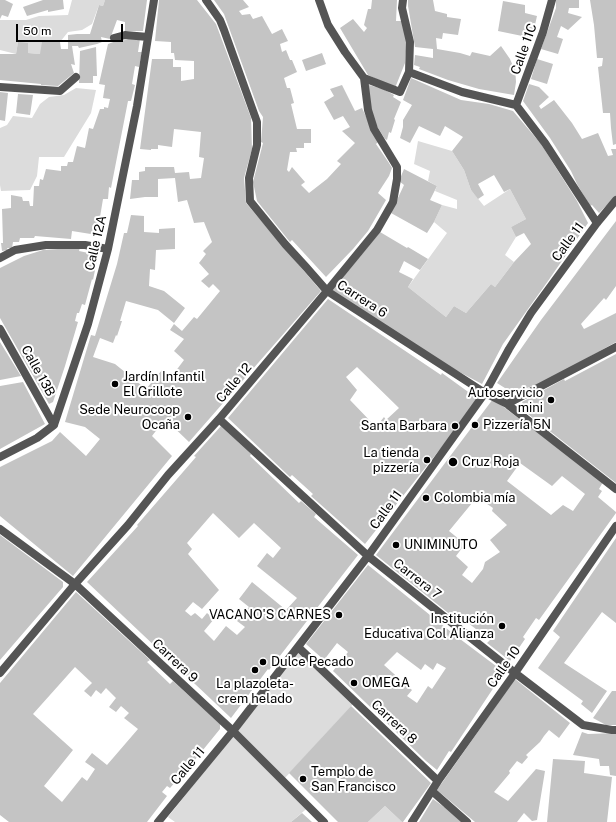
<!DOCTYPE html>
<meta charset="utf-8">
<style>
body{margin:0}
#map{position:relative;width:616px;height:822px;overflow:hidden;background:#fff;font-family:"Public Sans",sans-serif}
canvas{display:block}
.scale{position:absolute;left:16px;top:24px;width:107px;height:18px;box-sizing:border-box;border:2px solid #000;border-top:0;padding-left:5px;font-size:12px;line-height:14px;white-space:nowrap;color:#000;-webkit-text-stroke:3px #fff;paint-order:stroke}
</style>
<div id="map">
<canvas width="616" height="822"></canvas>
<div class="scale">50 m</div>
</div>
<script>
const ctx = document.querySelector('canvas').getContext('2d');
ctx.lineJoin = 'round';
function fill(path, color) { ctx.fillStyle = color; ctx.fill(path, 'evenodd'); }
const toPath = rows => new Path2D(rows.map(r => 'M' + r).join(''));
function trace(path, color, width, dash) { ctx.strokeStyle = color; ctx.lineWidth = width; ctx.lineCap = dash ? 'butt' : 'round'; ctx.setLineDash(dash || []); ctx.stroke(path); }
function write(font, color, halo, rows, align = 'center') {
  ctx.font = font + ' "Public Sans",sans-serif'; ctx.lineWidth = 4; ctx.setLineDash([]); ctx.textBaseline = 'middle'; ctx.strokeStyle = halo; ctx.fillStyle = color; for (const [text, x, y, turn = 0] of rows) {
    ctx.save(); ctx.translate(x, y); ctx.rotate((+turn || 0) * Math.PI / 180); ctx.textAlign = isNaN(turn) ? turn : align; if (halo) ctx.strokeText(text, 0, 0); ctx.fillText(text, 0, 0); ctx.restore();
  }
}
const green = toPath([
 [72,0,105,0,103,6,99,5,92,24,82,30,68,32,60,42,40,54,28,53,18,42,16,54,0,50,0,20,26,20,39,16,68,15],
 [76,88,96,90,91,113,64,157,39,157,37,176,30,190,1,191,0,185,0,128,7,125,13,116,32,118,40,104,49,97,64,95],
 [418,141,452,151,464,170,471,190,484,206,510,189,526,219,511,227,516,237,505,255,514,262,495,287,491,284,466,313,454,306,446,317,408,287,447,233,434,222,442,205,457,209,457,200,435,191,437,186,428,181,430,171,414,164],
 [300,647,354,703,285,778,311,805,291,822,175,822,168,817,234,734],
 [385,806,402,822,368,822]
]);
const building = toPath([
 [0,0,5,0,13,4,8,17,2,15,0,19],
 [43,0,63,0,64,9,48,12,48,10,27,16,23,7],
 [105,0,147,0,143,31,125,31,125,22,117,20,110,39,101,37,102,42,97,44,79,48,78,46,72,46,75,65,71,64,74,73,58,86,41,85,41,84,0,80,0,54,16,54,18,42,28,43,28,53,40,54,42,42,60,42,61,49,68,49,68,35,77,34,90,34,99,5,103,6],
 [159,0,197,0,216,24,251,118,252,149,244,178,246,203,321,291,189,442,165,419,152,436,172,456,73,576,0,516,0,467,52,441,60,432,86,456,100,439,85,427,65,422,91,335,95,336,117,264,124,233,127,233,131,215,144,216,144,232,159,233,159,229,175,228,175,249,156,250,155,270,150,269,149,286,164,291,185,308,174,323,158,310,126,301,120,321,122,321,117,336,116,335,113,343,100,338,93,357,115,364,146,389,162,370,172,376,184,360,174,351,184,339,170,330,174,324,182,331,194,317,197,319,220,291,213,284,209,288,201,281,209,274,199,263,206,254,203,251,212,242,204,222,194,223,187,200,178,202,175,178,158,179,158,197,145,197,130,199,132,180,139,180,139,172,145,171,145,167,174,167,175,173,189,172,190,179,201,178,204,158,199,157,201,132,174,129,172,147,158,145,158,149,151,149,151,150,140,149,152,59,173,59,173,67,181,67,181,81,194,79,194,61,175,60,174,53,171,53,171,42,155,41],
 [214,0,243,0,249,7,239,11,242,15,250,14,253,19,262,16,272,34,282,29,288,41,280,44,282,52,286,50,290,60,292,60,297,72,284,78,287,88,290,88,294,103,291,104,297,129,311,129,311,143,304,143,304,148,296,148,297,152,290,152,287,170,289,172,292,167,305,182,301,185,309,193,327,179,341,164,337,161,355,143,342,131,350,127,343,116,334,120,324,102,334,96,330,89,342,85,355,111,362,108,378,142,376,144,389,163,392,168,389,176,378,193,386,200,368,231,353,249,326,277,292,240,290,242,257,201,253,182,263,143,261,142,263,117,259,111,224,14],
 [372,0,397,0,396,21,403,21,407,39,405,63,395,88,368,75,340,28,353,19,364,32,367,28,364,25,368,9,371,9],
 [408,0,433,0,435,11,447,14,447,17,461,19,458,35,443,33,442,39,436,38,437,49,460,53,470,56,472,52,490,56,501,46,510,59,513,66,515,67,516,82,514,95,479,89,448,80,419,69,420,67,414,65,415,55,433,58,433,49,415,47,408,6],
 [556,0,579,0,579,8,569,8,568,13,582,17,568,30,561,26,557,37,563,39,558,54,541,49,556,8],
 [590,0,616,0,616,144,613,145,611,128,610,113,603,113,598,67,602,66,603,58,597,58,594,25],
 [503,1,525,5,525,13,537,16,532,38,498,31],
 [130,38,140,39,138,52,142,52,139,67,135,66,132,84,135,85,131,101,128,101,111,188,109,187,108,199,103,199,97,235,72,231,71,239,35,236,34,238,20,238,19,242,13,242,12,248,7,248,8,250,2,251,1,243,3,243,2,209,11,208,11,195,22,197,23,201,29,201,30,206,33,206,34,186,39,186,40,179,43,180,46,169,61,171,61,166,67,166,68,162,73,162,77,146,85,148,89,128,93,129,100,109,104,109,104,107,108,108,110,99,103,98,105,85,99,84,108,44,116,41,126,40],
 [96,47,97,76,93,76,93,83,79,83,80,51],
 [322,53,326,64,306,71,302,60],
 [537,59,553,64,547,84,531,79],
 [411,78,461,100,489,104,513,111,541,144,577,201,588,223,548,281,503,344,482,384,420,351,332,291,380,232,407,248,408,247,428,259,420,270,404,261,399,272,413,279,408,287,446,317,454,306,466,313,491,284,495,287,514,262,531,244,524,233,516,237,511,227,526,219,510,189,504,192,494,175,478,184,484,195,478,199,471,190,464,170,452,151,463,137,445,126,440,136,419,126,410,143,400,138,403,127,403,120,412,105,403,100],
 [529,84,539,87,549,97,539,106,541,109,554,100,572,123,582,139,598,133,608,156,613,155,611,149,616,149,616,196,599,213,592,205,590,206,577,184,571,171,550,138,523,101],
 [369,85,383,89,394,95,393,97,401,102,394,119,395,120,391,133,389,132,387,140,385,139,375,123,369,106],
 [0,92,8,93,5,121,0,120],
 [18,94,33,95,30,115,16,113],
 [404,169,437,186,430,200,442,205,434,222,427,233,391,213,404,185,399,181],
 [616,221,616,286,606,300,604,298,581,324,584,329,616,313,616,342,544,382,524,389,508,390,497,383,541,320],
 [58,247,80,248,79,251,98,255,93,280,92,279,85,305,82,304,79,313,77,313,75,321,78,322,65,366,53,402,49,404,0,318,0,268,24,256,43,250,58,249],
 [328,299,441,375,442,373,478,399,463,420,365,544,311,496,313,494,292,475,290,477,228,418],
 [357,367,399,408,386,420,384,417,376,427,350,400,357,390,346,377],
 [0,342,21,376,0,380],
 [616,354,616,483,528,414,522,402,564,379,565,381],
 [23,382,45,424,0,449,0,386],
 [493,399,603,482,599,489,602,491,598,497,616,512,616,513,539,620,536,618,523,637,525,639,510,661,487,643,490,640,454,612,452,616,376,555],
 [520,463,552,486,562,476,585,494,573,511,563,505,551,515,507,481],
 [477,497,493,508,492,511,507,525,490,540,500,552,485,562,483,569,472,583,462,575,468,567,456,556,465,544,449,531],
 [221,426,251,454,250,456,299,503,301,501,316,514,314,517,358,555,269,670,268,669,231,718,87,582,138,526,137,525,196,457,194,456],
 [213,513,239,538,254,523,281,548,273,558,267,553,257,566,297,598,286,610,252,582,239,599,249,607,237,621,245,627,237,635,226,626,214,641,204,631,214,619,207,613,202,619,195,613,191,616,185,611,193,602,202,609,219,590,188,554,192,549,187,543],
 [0,535,63,582,63,587,0,660],
 [616,538,616,623,602,612,564,663,607,691,592,713,581,704,583,701,538,668,560,637,553,631],
 [368,565,456,636,504,672,451,752,449,751,437,770,426,761,333,671,348,652,337,643,324,660,306,644],
 [397,652,421,670,425,664,433,670,437,663,446,668,432,689,428,686,417,703,407,696,412,690,384,665],
 [76,592,150,660,147,662,170,684,173,681,220,724,220,729,185,772,181,768,174,777,177,780,170,788,167,786,162,792,167,796,147,822,9,822,0,815,0,683],
 [75,667,92,683,84,691,91,697,96,690,101,694,106,688,116,698,109,707,116,712,121,706,129,713,124,718,138,729,107,765,92,753,85,762,95,769,87,781,82,777,62,802,44,786,73,750,33,714],
 [515,679,570,723,559,738,549,730,544,736,540,742,526,755,528,757,522,764,517,761,509,771,510,773,494,792,508,801,536,769,545,771,537,820,532,821,524,813,517,822,475,822,437,790],
 [612,691,616,691,616,725,606,725,593,718],
 [351,706,431,783,403,822,402,822,385,806,368,822,338,822,289,773],
 [582,732,588,734,616,733,616,776,610,775,609,766,600,766,599,759,573,755],
 [553,759,585,761,584,773,612,777,607,822,547,822],
 [433,799,444,807,444,805,463,822,419,822],
 [302,813,312,822,291,822]
]);
const street = toPath([
 [206,0,220,20,224,30,257,122,257,145,249,178,250,201,285,244,306,267,327,291,485,393,507,404,616,489],
 [319,0,328,25,345,52,364,78,400,92,409,72,410,42,402,8,403,0],
 [114,38,125,35,148,37],
 [409,72,462,92,516,105,545,143,597,223],
 [0,87,60,91,76,77],
 [516,105,543,32,552,0],
 [0,258,15,250,46,245,85,245,108,249],
 [0,329,54,425],
 [507,404,616,347],
 [219,419,368,556,515,673,583,725,612,730,616,730],
 [0,457,37,438,54,425,88,324,108,249,137,106,154,0],
 [0,529,75,584,233,731,324,822],
 [298,647,438,781],
 [0,673,75,584,128,525,168,475,219,419,327,291,377,230,393,202,397,179,397,167,374,129,368,110,364,78],
 [432,791,467,822],
 [158,822,233,731,368,556,485,393,509,349,531,313,597,223,616,200],
 [412,822,438,781,515,673,616,526]
]);
const markers = [
 [115,384,4,"#000"],
 [551,400,4,"#000"],
 [188,417,4,"#000"],
 [475,425,4,"#000"],
 [455,426,4,"#000"],
 [427,460,4,"#000"],
 [453,462,5,"#000"],
 [426,498,4,"#000"],
 [396,545,4,"#000"],
 [339,615,4,"#000"],
 [502,626,4,"#000"],
 [263,662,4,"#000"],
 [255,670,4,"#000"],
 [354,683,4,"#000"],
 [303,779,4,"#000"]
];
const streetNames = [
 ["Calle 11C",524,49,-70],
 ["Calle 11",568,242,-54],
 ["Calle 12A",96,243,-77],
 ["Carrera 6",362,299,33],
 ["Calle 13B",38,371,61],
 ["Calle 12",234,383,-50],
 ["Calle 11",386,510,-54],
 ["Carrera 7",417,579,38],
 ["Carrera 9",175,661,43],
 ["Calle 10",504,667,-55],
 ["Carrera 8",394,722,43],
 ["Calle 11",188,766,-50]
];
const poiNames = [
 ["Jardín Infantil",123,377],
 ["El Grillote",123,392],
 ["Autoservicio",543,393,"right"],
 ["mini",543,408,"right"],
 ["Sede Neurocoop",180,410,"right"],
 ["Ocaña",180,425,"right"],
 ["Pizzería 5N",483,425],
 ["Santa Barbara",447,426,"right"],
 ["La tienda",419,453,"right"],
 ["pizzería",419,468,"right"],
 ["Cruz Roja",462,462],
 ["Colombia mía",434,498],
 ["UNIMINUTO",404,545],
 ["VACANO'S CARNES",331,615,"right"],
 ["Institución",494,619,"right"],
 ["Educativa Col Alianza",494,634,"right"],
 ["Dulce Pecado",271,662],
 ["OMEGA",362,683],
 ["La plazoleta-",255,684,"center"],
 ["crem helado",255,699,"center"],
 ["Templo de",311,772],
 ["San Francisco",311,787]
];
fill(green, '#dcdcdc');
fill(building, '#c4c4c4');
trace(street, '#555', 8);
for (const [x, y, r, color] of markers) { const dot = new Path2D(); dot.arc(x, y, r, 0, 2 * Math.PI); ctx.fillStyle = color; ctx.fill(dot); trace(dot, '#fff', 1.5); }
write('13px', '#000', '#fff', streetNames);
write('13px', '#000', '#fff', poiNames, 'left');
</script>
